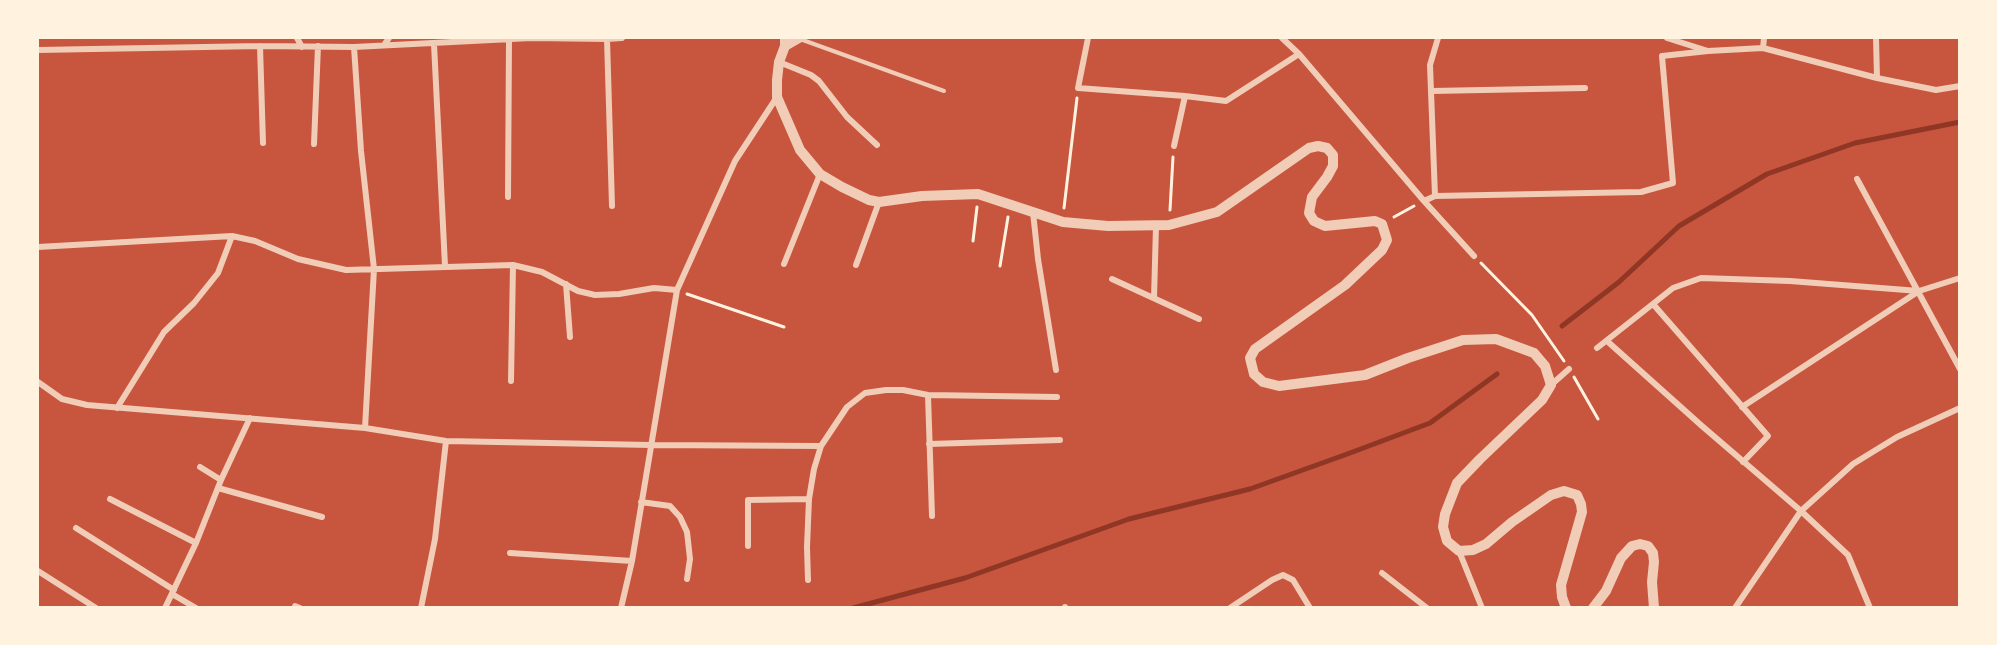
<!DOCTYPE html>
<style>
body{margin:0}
#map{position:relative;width:1997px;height:645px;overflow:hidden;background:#c8553d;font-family:"PT Sans",sans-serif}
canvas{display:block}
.frame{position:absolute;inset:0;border:39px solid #fff3e0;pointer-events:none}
</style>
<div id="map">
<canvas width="1997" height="645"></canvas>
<div class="frame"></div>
</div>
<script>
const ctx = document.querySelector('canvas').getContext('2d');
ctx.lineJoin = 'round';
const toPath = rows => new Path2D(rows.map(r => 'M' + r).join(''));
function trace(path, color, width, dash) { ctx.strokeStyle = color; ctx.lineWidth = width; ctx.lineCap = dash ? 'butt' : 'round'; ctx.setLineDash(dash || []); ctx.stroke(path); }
const stream = toPath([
 [1562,326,1619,282,1679,226,1767,174,1855,143,1960,122],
 [853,608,965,578,1129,519,1250,489,1350,453,1430,423,1497,374]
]);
const path = toPath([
 [1064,208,1077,98],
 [1170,210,1173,157],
 [1394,217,1414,206],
 [973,241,977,207],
 [1481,263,1532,315,1564,361],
 [1000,266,1008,217],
 [687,294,784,327],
 [1574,377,1598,419]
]);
const service = toPath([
 [800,39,944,91]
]);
const minor = toPath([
 [297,38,302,47],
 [1088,38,1078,88,1185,96,1226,101,1299,54],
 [1282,38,1299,54,1424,201,1474,256],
 [1667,38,1708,51,1763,48,1877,78,1936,90,1960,86],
 [1876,38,1877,78],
 [607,39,612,206],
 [434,44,445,266],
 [384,45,389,38],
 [260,46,263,143],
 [354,47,361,151,374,269,365,428],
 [1763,48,1764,38],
 [38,50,260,46,354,47,531,38,607,39,622,38],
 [779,62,811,75,819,81,847,117,877,145],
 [1432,91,1585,88],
 [314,144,318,46],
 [1174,146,1185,96],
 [1857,179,1960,369],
 [1435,196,1430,65,1438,38],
 [508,197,509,40],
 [1424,201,1435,196,1641,192,1673,183,1662,56,1708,51],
 [1033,212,1038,259,1056,370],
 [38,247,232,236,255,241,298,259,346,270,513,265,542,272,578,291,595,295,619,294,654,288,677,290],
 [784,264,820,174],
 [856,265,879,202],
 [1112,279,1199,319],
 [566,284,570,337],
 [1154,298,1156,226],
 [1653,304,1768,436,1743,462],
 [1607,341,1702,426,1801,511,1848,555,1870,608],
 [1597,348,1673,288,1701,278,1790,281,1919,291],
 [511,381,513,265],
 [38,382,62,399,87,405,365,428,446,441,651,445,821,446],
 [1551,385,1569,369],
 [928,395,932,516],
 [1742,407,1919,291,1960,278],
 [117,408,164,332,194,303,218,273,232,236],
 [929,444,1060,440],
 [200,467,221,480],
 [218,488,322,517],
 [110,499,196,543],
 [641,502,670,506,680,517,687,532,690,559,687,579],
 [76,528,174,590],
 [748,546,748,500,809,499],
 [1459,551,1482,608],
 [510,553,632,561],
 [38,571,96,608],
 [1382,573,1427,608],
 [808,580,807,547,809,499,814,469,821,446,847,407,865,393,886,390,903,390,928,395,1057,397],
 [172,594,196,608],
 [295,606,300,608],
 [1065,607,1065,608],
 [165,608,196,543,221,480,250,418],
 [421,608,435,539,446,441],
 [621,608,632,561,677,290,735,161,777,97],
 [1230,608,1272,580,1283,575,1293,580,1310,608],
 [1735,608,1801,511,1853,464,1897,437,1960,408]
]);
const tertiary = toPath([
 [785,38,785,46,779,62,777,80,777,97,800,150,820,174,842,187,869,200,879,202,922,196,978,194,1063,222,1108,226,1169,225,1217,212,1309,148,1318,146,1327,148,1333,155,1333,166,1327,177,1312,197,1309,213,1314,221,1325,226,1375,221,1382,224,1387,240,1382,250,1345,285,1255,349,1250,358,1254,374,1263,382,1279,386,1365,375,1408,358,1463,340,1496,339,1534,353,1545,366,1551,385,1542,400,1480,459,1457,483,1445,514,1443,527,1447,541,1459,551,1473,550,1486,544,1512,522,1551,495,1564,491,1577,495,1581,504,1582,512,1561,585,1562,597,1566,608],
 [785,46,799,38],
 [1593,608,1606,591,1621,558,1632,546,1640,544,1648,546,1653,553,1654,562,1652,582,1654,608]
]);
trace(stream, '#8f3625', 5);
trace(path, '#fff3e0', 3);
trace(service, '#f1ccb7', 4);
trace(minor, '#f1ccb7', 6);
trace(tertiary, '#f1ccb7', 10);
</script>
